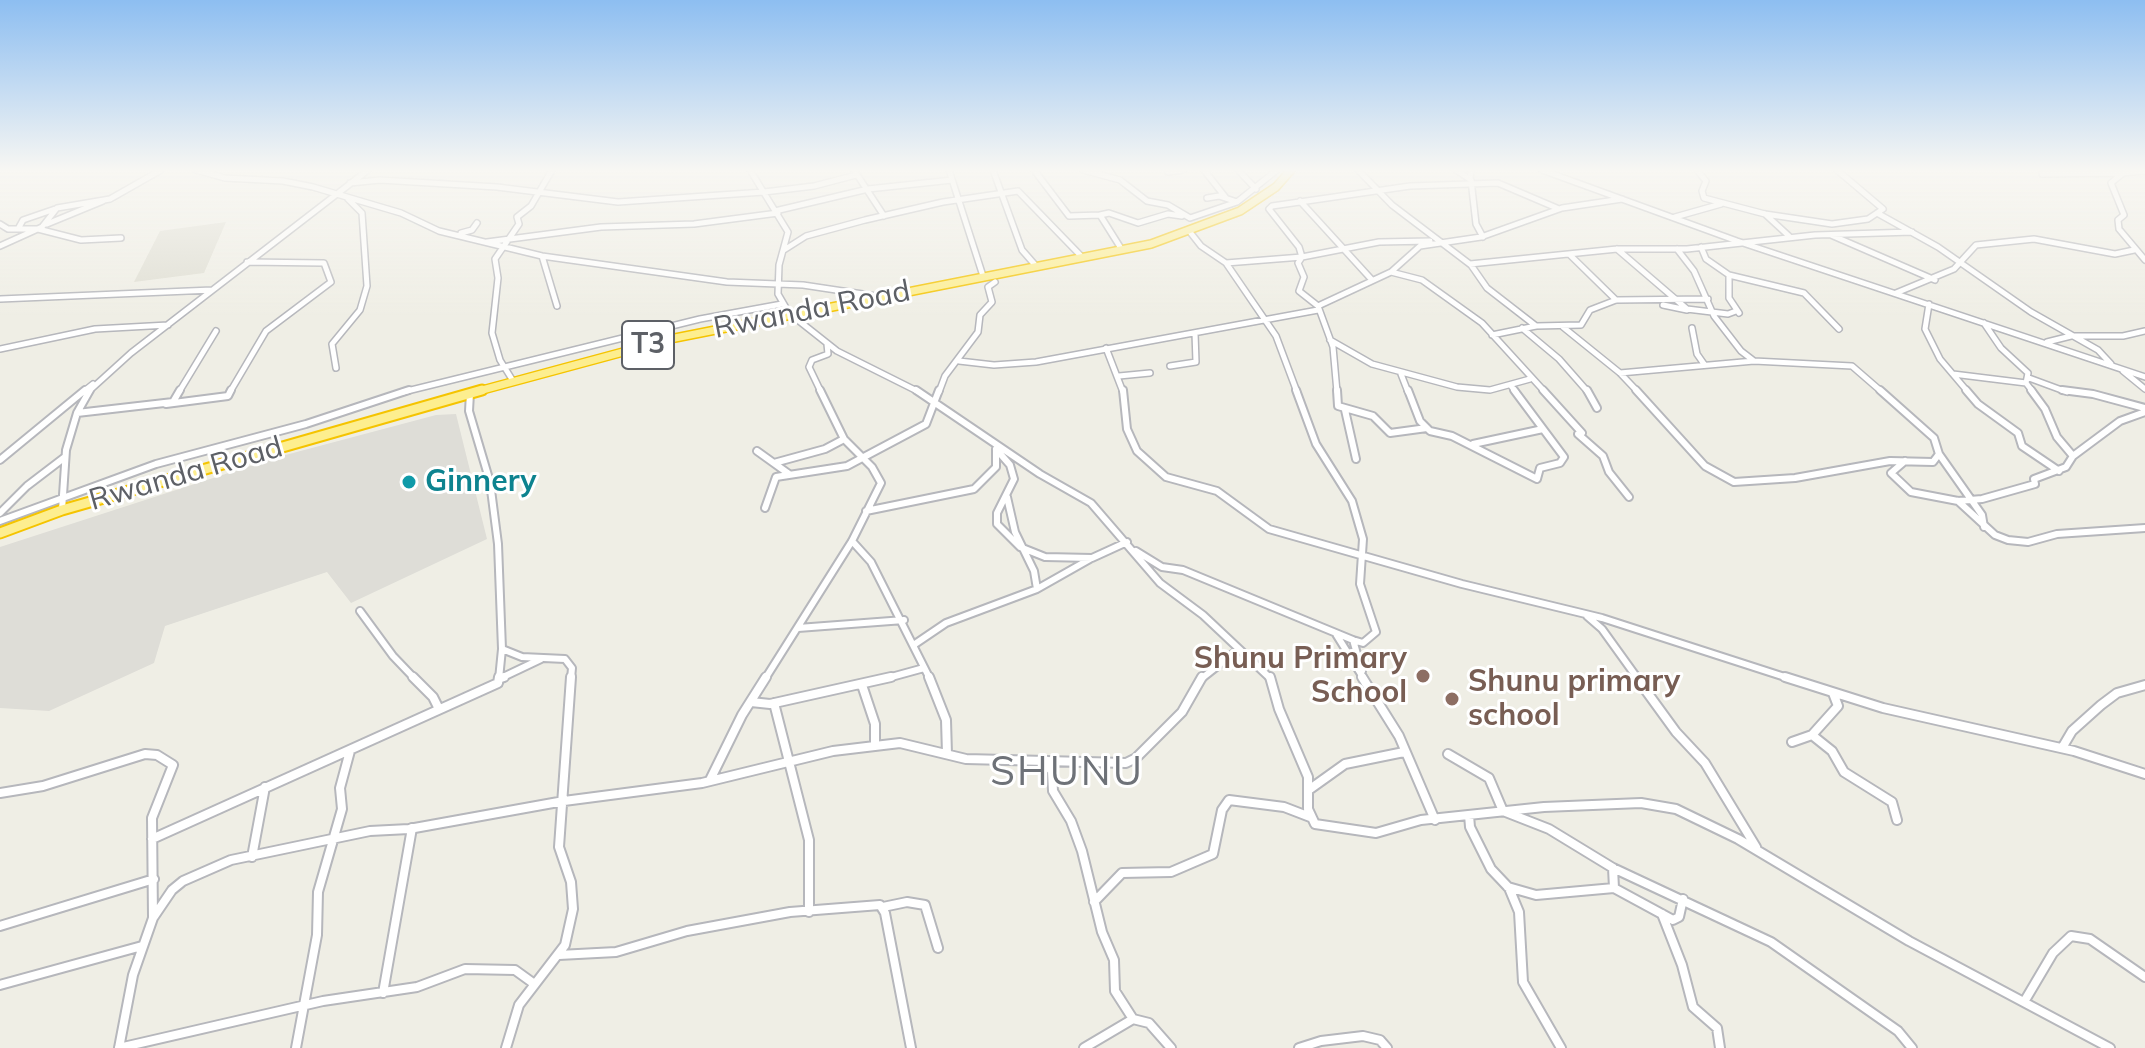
<!DOCTYPE html>
<style>
body{margin:0}
canvas{display:block;background:#efeee5}
</style>
<canvas width="2145" height="1048"></canvas>
<script>
const ctx = document.querySelector('canvas').getContext('2d');
ctx.lineJoin = 'round';
function fill(path, color) { ctx.fillStyle = color; ctx.fill(path, 'evenodd'); }
const toPath = rows => new Path2D(rows.map(r => 'M' + r).join(''));
function trace(path, color, width, dash) { ctx.strokeStyle = color; ctx.lineWidth = width; ctx.lineCap = dash ? 'butt' : 'round'; ctx.setLineDash(dash || []); ctx.stroke(path); }
function write(font, color, halo, rows, align = 'center') {
  ctx.font = font + ' Mulish,sans-serif'; ctx.lineWidth = 6; ctx.setLineDash([]); ctx.textBaseline = 'middle'; ctx.strokeStyle = halo; ctx.fillStyle = color; for (const [text, x, y, turn = 0] of rows) {
    ctx.save(); ctx.translate(x, y); ctx.rotate((+turn || 0) * Math.PI / 180); ctx.textAlign = isNaN(turn) ? turn : align; if (halo) ctx.strokeText(text, 0, 0); ctx.fillText(text, 0, 0); ctx.restore();
  }
}
const industrial = toPath([
 [456,414,487,539,351,603,327,572,165,626,154,663,49,711,0,708,0,547,278,457,436,415]
]);
const education = toPath([
 [226,222,204,273,134,282,160,231]
]);
const minorFar2 = toPath([
 [196,170,225,178,283,181,313,187,401,213,439,231,542,256,727,282,803,285,876,296],
 [750,170,788,232,779,265,778,294,789,313,837,351,919,392],
 [854,170,884,216],
 [949,170,983,276],
 [993,170,1022,250,1036,266],
 [1034,170,1069,216,1100,215,1122,250],
 [1083,170,1120,180,1147,201,1168,205,1190,218,1237,202,1277,170],
 [1204,170,1226,198],
 [1238,170,1256,189],
 [1358,170,1392,205,1471,265,1487,288,1536,326],
 [1456,170,1471,180,1476,224,1483,237],
 [1542,170,1737,241,2145,377],
 [1697,170,1706,181,1702,191,1704,198,1765,214,1832,224,1868,219,1883,209,1837,170],
 [2145,171,2123,173,2111,183,2124,215,2118,220,2119,229,2145,260],
 [1168,172,1183,170],
 [2042,174,2122,173],
 [1470,179,1471,170],
 [350,183,380,180,497,187,618,202,764,192,814,186,856,175],
 [1207,198,1219,196,1237,202],
 [1300,201,1372,280],
 [775,211,868,189,952,180],
 [1877,213,1938,247,2031,312,2098,350,2111,364],
 [1765,214,1790,237],
 [1100,215,1109,213,1138,223,1168,214,1182,216],
 [1675,217,1721,204],
 [0,224,8,229,38,229,81,240,121,238],
 [47,224,103,201],
 [18,229,23,220,55,209],
 [1190,232,1201,246,1226,263,1276,336,1297,392],
 [461,233,472,230,477,223],
 [1831,235,1935,280],
 [487,242,601,227,694,224,778,213],
 [0,246,42,227,57,208,110,199,161,170],
 [1701,247,1706,259,1729,275,1804,293,1839,329],
 [1617,249,1687,309,1728,314,1736,311],
 [1677,249,1694,271,1714,316,1741,351,1754,361],
 [784,250,806,236,865,220,943,202,1018,191,1082,257],
 [1570,255,1616,300],
 [542,256,557,306],
 [1226,263,1302,257,1379,242,1430,241],
 [1470,264,1617,249,1687,249,1815,235,1912,232],
 [1391,272,1422,280,1482,323,1545,392],
 [1729,275,1729,298,1739,313],
 [1896,293,1954,269,1976,245,2034,239,2115,254,2134,250],
 [0,299,212,290],
 [1929,304,1925,329,1940,359,1968,392],
 [1663,305,1687,310],
 [1318,306,1299,291,1304,277,1298,263,1302,257,1299,247,1269,209,1272,206,1410,186,1498,183,1559,209],
 [1984,323,2001,348,2028,373,2026,383,2033,392],
 [1563,327,1620,373,1638,392],
 [1522,328,1559,359,1588,392],
 [1692,328,1697,354,1704,364],
 [1492,335,1536,326,1581,325,1590,310,1616,300,1708,299],
 [1330,340,1372,364,1457,387,1490,390,1530,379],
 [2047,342,2071,336,2123,336,2145,331],
 [1106,348,1123,392],
 [0,349,95,329,168,325],
 [959,361,994,365,1036,362,1318,310],
 [1170,366,1196,362,1195,333],
 [336,368,332,344,360,310,367,286,362,213,348,199],
 [2123,371,2145,389],
 [1620,373,1754,361,1852,366,1882,392],
 [1401,374,1408,392],
 [1953,374,2026,383],
 [1119,376,1150,373],
 [2029,378,2067,392],
 [513,381,500,360,492,333,498,278,495,259,519,224,517,217,531,206,552,170],
 [1511,386,1516,392],
 [83,392,93,384],
 [88,392,131,353,368,170],
 [179,392,216,331],
 [230,392,266,331,331,282,324,263,247,262],
 [403,392,700,319,782,304],
 [821,392,809,367,812,360,828,354,827,344],
 [939,392,945,376,978,332,980,315,992,302,988,287,995,282],
 [1337,392,1333,347,1318,306,1391,272,1420,246,1481,237,1562,208,1622,199]
]);
const minorFar1 = toPath([
 [916,390,1040,474,1091,503,1160,583,1203,615,1271,679],
 [1123,390,1127,429,1137,451,1166,477,1217,491,1269,529,1462,584,1602,618,1791,679],
 [1337,390,1338,406,1373,416,1390,433,1427,428],
 [1408,390,1420,421,1430,431,1452,436,1537,479,1540,468,1560,463,1564,457,1514,390],
 [1543,390,1582,433,1578,434,1603,456,1609,472,1629,497],
 [1587,390,1597,408],
 [1636,390,1705,466,1734,482,1795,478,1890,461,1933,462,1939,454],
 [1880,390,1934,438,1939,454,1982,515,1984,527],
 [1966,390,1978,404,2018,433,2022,446,2059,471],
 [2031,390,2045,409,2057,437,2073,456],
 [2062,390,2093,394,2145,408],
 [470,393,469,411,490,482,498,544,502,649,522,657,565,659,572,668,571,679],
 [166,404,228,396,231,390],
 [1345,410,1356,459],
 [77,413,173,402,180,390],
 [1473,444,1543,429],
 [996,449,1010,465,1014,479,997,513,997,524,1020,547,1045,557,1092,558,1127,542],
 [757,451,789,474],
 [0,460,85,390],
 [1905,461,1891,473,1911,492,1958,501,1982,499,2035,484,2034,479,2066,467,2073,456,2120,421,2145,412],
 [774,463,825,449,844,439],
 [1958,501,1995,535,2008,540,2028,542,2057,534,2145,528],
 [765,508,776,477,847,466,926,424,939,390],
 [62,510,66,450,77,413,90,390],
 [866,511,974,489,996,467,996,449],
 [0,513,27,486,65,457],
 [0,521,156,464,306,424,409,390],
 [852,541,871,562,930,679],
 [1136,551,1162,567,1183,570,1353,640,1363,643,1376,632,1360,584,1363,539,1352,501,1316,444,1296,390],
 [1037,589,1090,559],
 [360,611,393,656,415,679],
 [1587,616,1602,629,1638,679],
 [798,628,904,620],
 [1336,634,1364,679],
 [1353,640,1362,671],
 [915,644,946,623,1037,589,1034,571,1015,532,1007,497],
 [501,678,541,659],
 [499,679,502,649],
 [765,679,852,541,881,483,872,467,844,439,820,390],
 [884,679,924,668],
 [1201,679,1239,649]
]);
const minor = toPath([
 [413,677,433,697,439,709],
 [929,677,946,720,947,754],
 [1270,677,1279,709,1308,777,1308,809,1315,824,1376,833,1421,820,1544,807,1641,803,1676,809,1738,839,1909,941,2110,1048],
 [1362,677,1399,736,1435,820],
 [1636,677,1676,732,1705,763,1756,847],
 [1785,677,1883,708,2074,751,2145,774],
 [501,678,504,677],
 [862,685,875,724,875,744],
 [1833,693,1838,706,1812,735,1832,751,1844,772,1892,802,1897,820],
 [751,702,770,704,891,677],
 [774,703,809,840,809,912],
 [1792,742,1812,735],
 [2062,748,2072,731,2101,705,2117,693,2145,685],
 [1448,754,1489,778,1503,811,1549,829,1613,868,1771,942,1898,1031,1912,1048],
 [1045,764,1052,771,1053,791,1071,821,1082,851,1102,932,1114,960,1115,991,1133,1019],
 [710,780,742,715,766,677],
 [1310,789,1345,764,1404,752],
 [0,793,43,786,145,754,157,755,173,765,152,818,153,918,133,975,119,1048],
 [1469,815,1470,827,1491,869,1509,888,1519,912,1523,982,1561,1048],
 [152,839,498,683,499,677],
 [252,857,265,787],
 [1613,868,1614,888],
 [1508,887,1536,895,1614,888,1673,920,1679,917,1683,899],
 [1094,902,1122,873,1171,872,1213,854,1222,810,1229,800,1284,807,1310,817],
 [883,907,907,902,925,905,938,948],
 [1662,914,1682,965,1693,1007,1717,1028,1720,1048],
 [153,918,172,890,183,881,231,860,370,831,409,829,564,801,702,783,833,751,900,743,966,759,1126,763,1136,758,1182,712,1202,677],
 [0,926,154,879],
 [559,955,616,952,687,931,790,912,880,905,885,913,911,1048],
 [0,985,142,946],
 [383,993,412,828],
 [2024,1002,2053,953,2071,936,2090,939,2145,977],
 [119,1048,323,1001,417,987,465,969,515,970,533,983],
 [296,1048,317,935,318,892,342,809,340,788,350,751],
 [506,1048,519,1005,565,945,573,909,571,882,559,847,571,677],
 [1084,1048,1133,1019,1149,1023,1171,1048],
 [1299,1048,1321,1041,1363,1036,1380,1040,1387,1048]
]);
const highwayFar1 = toPath([
 [475,392,675,338,1151,244,1240,211,1276,187,1291,170]
]);
const highway = toPath([
 [0,533,62,510,482,390]
]);
const markers = [
 [409,482,8,"#0f9aa8"],
 [1423,676,8,"#8d6e63"],
 [1452,699,8,"#8d6e63"]
];
const shields = [
 [648,345,52]
];
const shieldNames = [
 ["T3",648,345]
];
const streetNames = [
 ["Rwanda Road",812,310,-11],
 ["Rwanda Road",186,474,-16]
];
const cultureNames = [
 ["Ginnery",425,482]
];
const educationNames = [
 ["Shunu Primary",1407,659],
 ["School",1407,693],
 ["Shunu primary",1468,682,"left"],
 ["school",1468,716,"left"]
];
const nearQuarternames = [
 ["SHUNU",1067,773]
];
fill(industrial, '#deddd7');
fill(education, '#dfded3');
trace(minorFar2, '#b6b7bc', 8);
trace(minorFar1, '#b6b7bc', 10);
trace(minor, '#b6b7bc', 12);
trace(highwayFar1, '#f5c400', 10);
trace(highway, '#f5c400', 13);
trace(minorFar2, '#fff', 5);
trace(minorFar1, '#fff', 6);
trace(minor, '#fff', 8);
trace(highwayFar1, '#fdee8f', 7);
trace(highway, '#fdee8f', 9);
const sky = ctx.createLinearGradient(0, 0, 0, 316);
sky.addColorStop(0, '#8dbef1');
sky.addColorStop(0.54, '#f8f7f3');
sky.addColorStop(1, '#f8f7f300');
ctx.fillStyle = sky;
ctx.fillRect(0, 0, 2145, 316);
for (const [x, y, r, color] of markers) { const dot = new Path2D(); dot.arc(x, y, r, 0, 2 * Math.PI); ctx.fillStyle = color; ctx.fill(dot); trace(dot, '#fff', 3); }
for (const [x, y, w] of shields) { const box = new Path2D(); box.roundRect(x - w / 2, y - 24, w, 48, 6); ctx.fillStyle = '#fff'; ctx.fill(box); trace(box, '#5d6066', 2); }
write('bold 28px', '#5d6066', null, shieldNames);
write('30px', '#5d6066', '#fff', streetNames);
write('bold 30px', '#0d838f', '#fff', cultureNames, 'left');
write('bold 30px', '#785e54', '#fff', educationNames, 'right');
ctx.letterSpacing = '2px';
write('40px', '#6e7278', '#fff', nearQuarternames);
ctx.letterSpacing = '0px';
</script>
